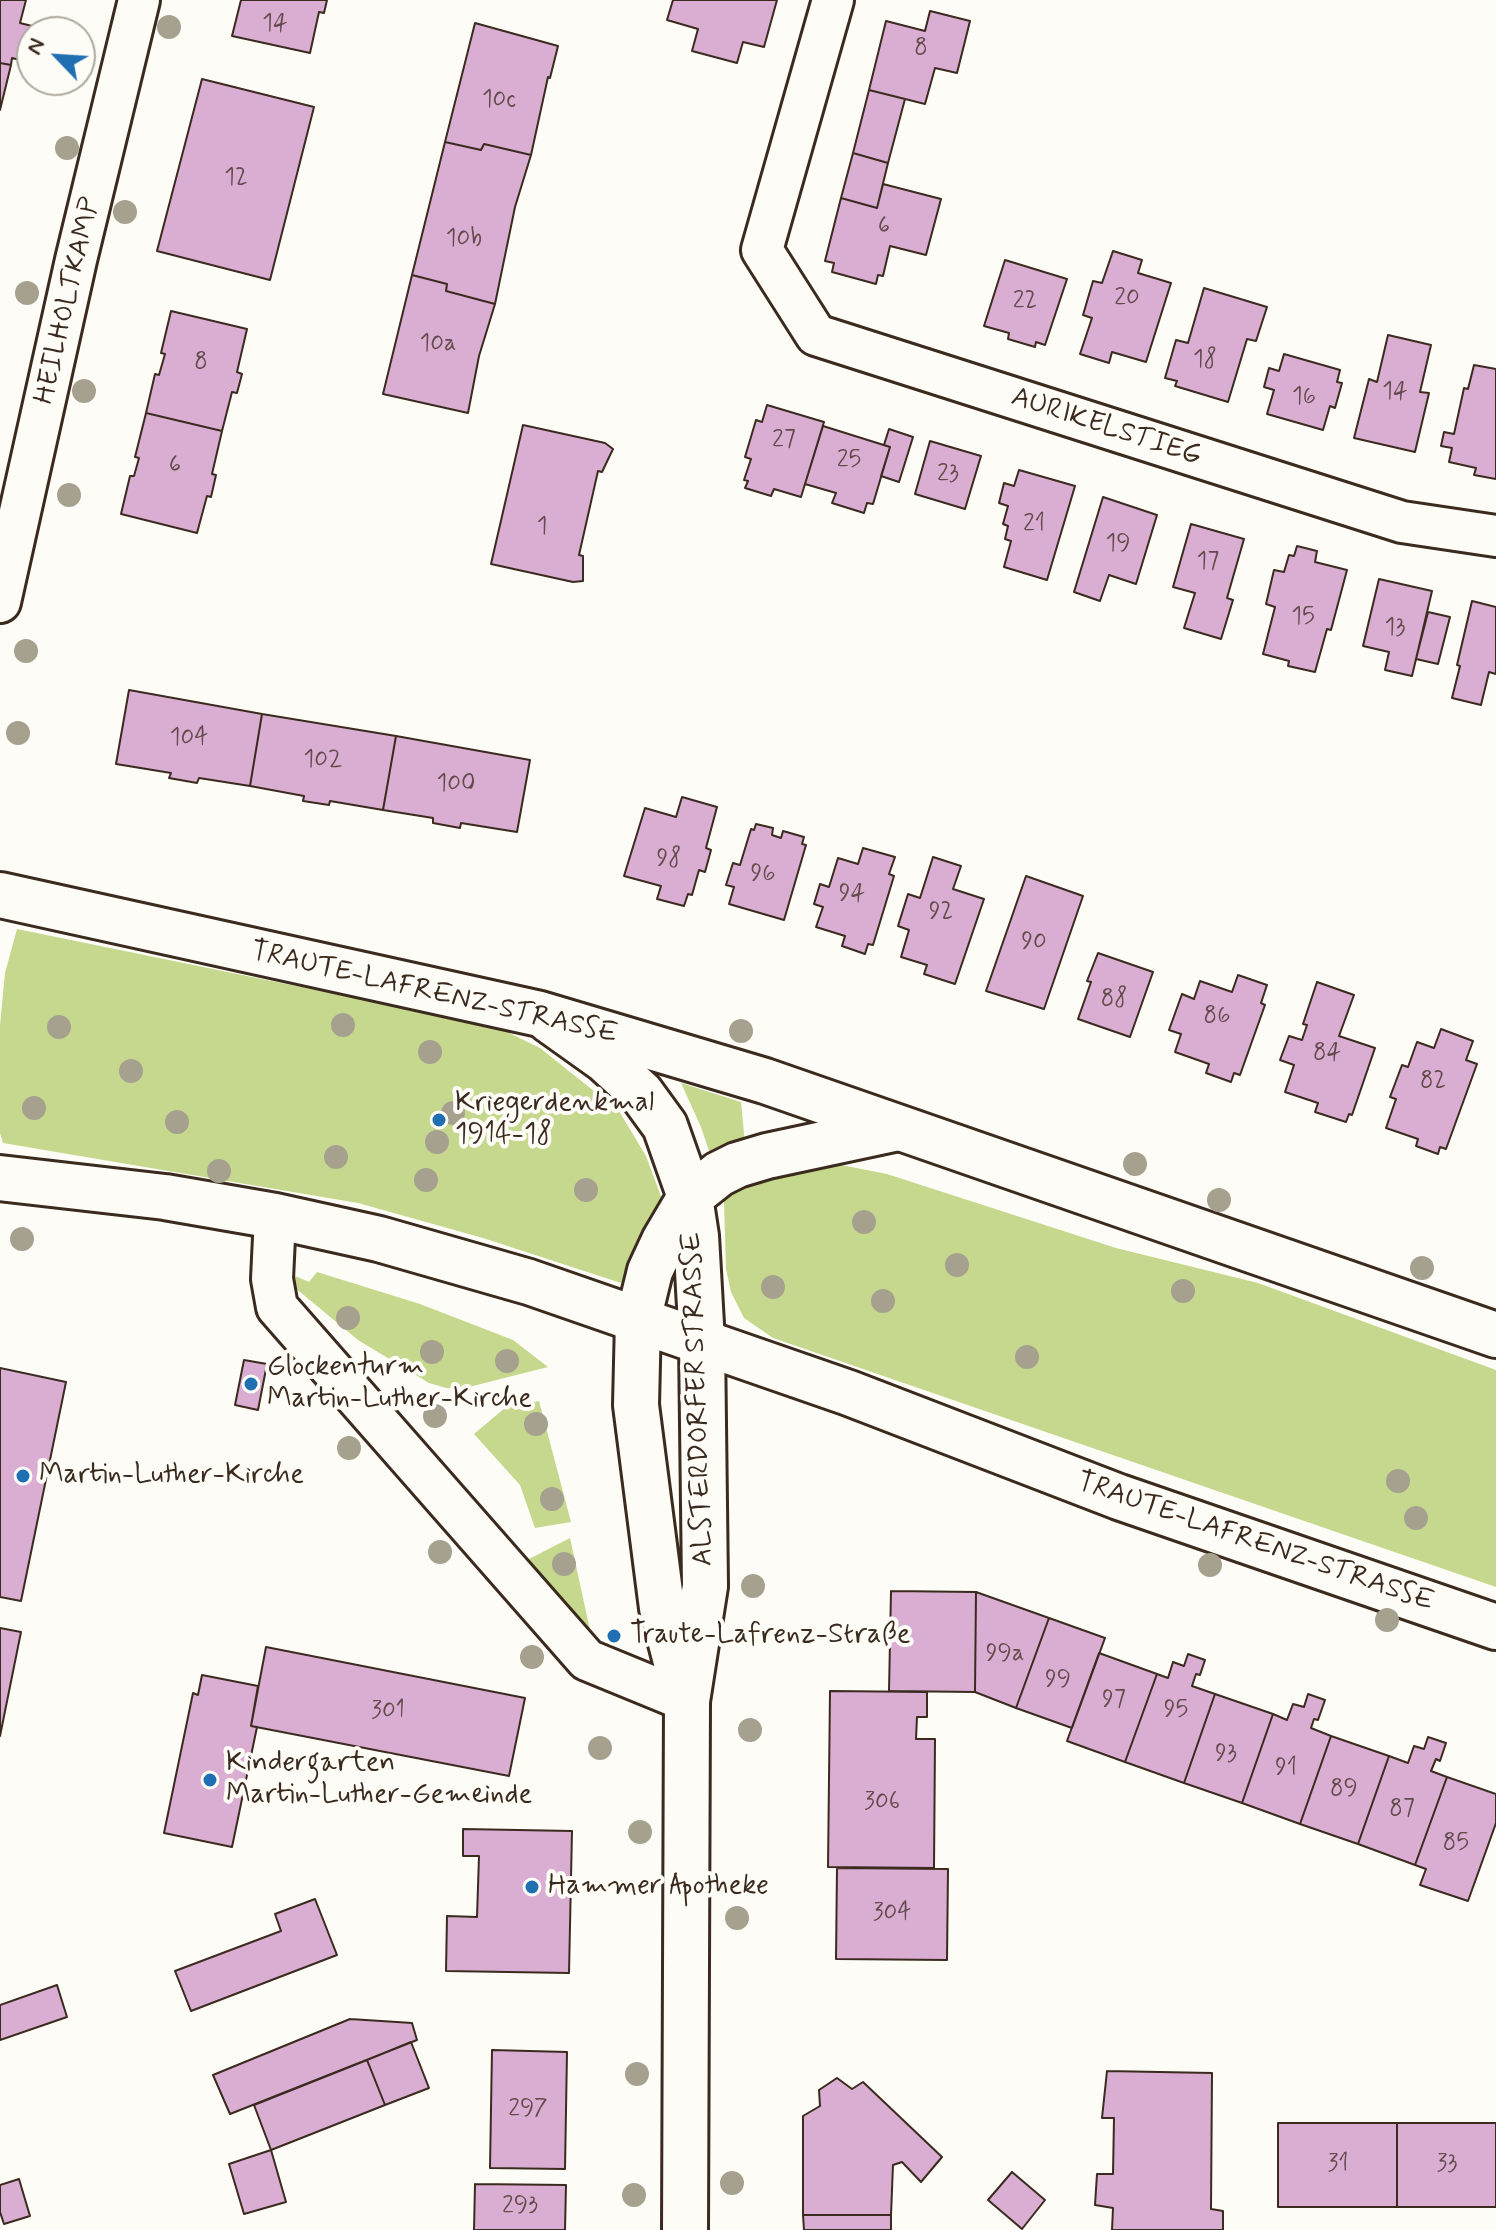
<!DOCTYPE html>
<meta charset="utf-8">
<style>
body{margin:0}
#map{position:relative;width:1496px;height:2230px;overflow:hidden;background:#fdfcf7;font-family:Mynerve,sans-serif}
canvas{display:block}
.north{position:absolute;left:16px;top:16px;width:80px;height:80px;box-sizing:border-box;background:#fdfcf7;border:2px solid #afa8a0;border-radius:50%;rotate:295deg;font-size:22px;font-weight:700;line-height:32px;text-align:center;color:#3b2a1e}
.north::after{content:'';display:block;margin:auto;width:28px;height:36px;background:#1f6fb2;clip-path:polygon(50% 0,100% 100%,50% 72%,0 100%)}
</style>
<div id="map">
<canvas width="1496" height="2230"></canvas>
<div class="north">N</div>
</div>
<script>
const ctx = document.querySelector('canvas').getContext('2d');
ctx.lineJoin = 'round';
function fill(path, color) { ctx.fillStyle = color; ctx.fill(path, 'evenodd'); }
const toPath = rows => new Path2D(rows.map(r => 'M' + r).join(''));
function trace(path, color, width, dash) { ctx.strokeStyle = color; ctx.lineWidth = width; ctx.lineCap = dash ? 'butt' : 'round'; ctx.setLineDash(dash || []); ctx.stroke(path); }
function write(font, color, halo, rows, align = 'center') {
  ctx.font = font + ' Mynerve,sans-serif'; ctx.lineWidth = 8; ctx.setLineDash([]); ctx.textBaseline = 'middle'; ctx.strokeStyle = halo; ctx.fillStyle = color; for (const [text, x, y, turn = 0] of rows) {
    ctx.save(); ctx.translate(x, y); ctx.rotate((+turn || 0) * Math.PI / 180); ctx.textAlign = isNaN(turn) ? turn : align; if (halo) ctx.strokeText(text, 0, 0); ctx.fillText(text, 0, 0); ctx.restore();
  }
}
const green = toPath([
 [17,929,497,1027,540,1048,619,1111,646,1156,662,1199,649,1217,628,1259,621,1283,483,1238,358,1203,3,1143,0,1133,0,1025,5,973],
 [681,1083,741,1102,745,1144,712,1160,701,1127],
 [841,1165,887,1174,1116,1248,1258,1283,1496,1370,1496,1587,773,1338,744,1318,731,1292,726,1269,724,1201,756,1178,803,1166],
 [317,1272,420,1304,513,1340,548,1367,465,1388,446,1388,429,1383,358,1340,288,1282,293,1275,309,1282],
 [539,1401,571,1522,535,1528,520,1485,474,1434,506,1407],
 [570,1538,590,1630,527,1560]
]);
const building = toPath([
 [0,0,26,0,20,23,40,28,39,32,32,32,32,63,12,58,11,65,0,63,0,0],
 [241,0,327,0,324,13,319,12,310,53,232,36,241,0],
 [673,0,777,0,764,47,743,42,737,63,692,51,698,29,667,20,673,0],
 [930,11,970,21,957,73,935,68,925,104,869,90,886,21,925,31,930,11],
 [475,23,558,46,550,78,548,77,531,155,484,144,481,150,445,142,475,23],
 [0,63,11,65,0,110,0,63],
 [202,79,314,107,270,280,157,251,202,79],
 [869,90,905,99,888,163,853,153,869,90],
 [445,142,481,150,484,144,531,155,515,207,495,304,446,291,447,284,412,275,445,142],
 [853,153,888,163,877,208,841,198,853,153],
 [883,184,941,199,926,255,890,246,883,276,878,275,876,284,832,272,834,263,825,261,841,198,877,208,883,184],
 [1113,251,1142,260,1138,273,1171,283,1146,362,1112,352,1109,363,1080,354,1092,318,1083,315,1093,281,1102,283,1113,251],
 [1005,260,1067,279,1045,345,1036,342,1035,347,1008,339,1009,333,984,326,1005,260],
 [412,275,447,284,446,291,495,304,479,356,468,413,383,394,412,275],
 [1204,288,1267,307,1256,341,1247,339,1228,402,1175,386,1177,381,1165,378,1176,340,1188,343,1204,288],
 [171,311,247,329,237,372,242,374,237,393,232,392,222,431,146,413,155,374,159,375,165,354,161,353,171,311],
 [1388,335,1431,345,1420,392,1429,393,1415,452,1354,438,1369,379,1377,382,1388,335],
 [1284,354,1340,370,1337,382,1342,383,1335,408,1330,406,1323,430,1267,414,1274,390,1264,387,1269,368,1279,371,1284,354],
 [1474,365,1496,369,1496,479,1474,475,1476,468,1449,462,1452,448,1441,446,1444,432,1454,434,1464,388,1468,389,1474,365],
 [767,405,824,422,801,497,774,489,771,496,745,488,748,481,744,480,751,459,745,457,756,420,762,422,767,405],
 [146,413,222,431,212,474,216,475,211,497,207,496,197,533,121,514,130,476,134,476,139,458,135,457,146,413],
 [523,425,605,443,613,449,602,472,598,471,579,555,583,556,583,581,573,582,491,564,523,425],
 [823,426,890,447,873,504,867,503,864,513,832,503,836,493,805,484,823,426],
 [889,429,913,437,899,482,881,476,890,447,884,445,889,429],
 [930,441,981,456,965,509,915,494,930,441],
 [1019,470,1075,486,1047,580,1004,567,1011,541,1005,539,1008,526,1003,524,1008,506,999,503,1004,483,1014,486,1019,470],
 [1103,497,1157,515,1136,584,1109,575,1100,601,1074,592,1103,497],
 [1191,524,1244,539,1227,598,1233,600,1221,639,1184,628,1195,593,1173,587,1191,524],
 [1297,546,1317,551,1315,562,1347,570,1331,630,1327,629,1315,672,1288,666,1289,661,1263,654,1275,607,1266,604,1274,570,1284,572,1289,555,1294,556,1297,546],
 [1379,579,1432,591,1412,676,1385,670,1389,652,1363,646,1379,579],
 [1472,601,1496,607,1496,674,1489,672,1481,705,1452,698,1460,666,1457,665,1472,601],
 [1428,612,1450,617,1438,664,1416,659,1428,612],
 [129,690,262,714,250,786,199,778,197,783,169,778,171,773,116,764,129,690],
 [262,714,396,736,383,810,330,801,329,805,303,801,304,796,250,786,262,714],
 [396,736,530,760,517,832,461,823,460,828,433,823,433,818,383,810,396,736],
 [682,797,717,807,706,848,711,850,705,872,699,870,692,895,688,894,684,906,657,899,661,886,624,876,645,808,676,817,682,797],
 [756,824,773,828,772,835,781,838,783,831,804,837,802,844,806,845,784,920,729,904,734,887,726,885,733,863,740,865,751,829,754,830,756,824],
 [863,848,895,857,889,874,894,876,873,945,868,944,865,954,842,946,845,936,816,927,823,907,814,904,820,884,829,887,838,858,858,864,863,848],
 [933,857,961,866,953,889,984,899,955,984,924,974,927,965,901,957,909,930,898,926,908,894,920,898,933,857],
 [1026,876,1083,896,1044,1009,986,991,1026,876],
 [1098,953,1153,972,1130,1037,1078,1019,1091,982,1087,981,1098,953],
 [1238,975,1267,985,1261,1003,1265,1005,1240,1075,1234,1073,1231,1082,1206,1073,1209,1064,1175,1052,1181,1034,1169,1030,1182,994,1194,999,1200,981,1232,992,1238,975],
 [1317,982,1354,995,1339,1036,1375,1048,1352,1115,1349,1114,1346,1122,1315,1112,1318,1103,1285,1092,1294,1065,1280,1060,1289,1036,1302,1040,1307,1025,1303,1024,1317,982],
 [1441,1029,1473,1041,1466,1060,1477,1064,1446,1149,1440,1147,1438,1154,1416,1146,1418,1139,1386,1128,1396,1099,1390,1097,1402,1065,1408,1067,1417,1042,1434,1048,1441,1029],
 [244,1360,267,1364,258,1410,235,1405,244,1360],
 [0,1368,66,1382,21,1601,0,1597,0,1368],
 [891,1591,976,1592,975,1692,889,1691,891,1591],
 [976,1592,1049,1618,1016,1708,975,1692,976,1592],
 [1049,1618,1105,1638,1072,1728,1016,1708,1049,1618],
 [0,1628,21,1632,0,1736,0,1628],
 [266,1647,525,1698,509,1776,251,1726,266,1647],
 [1099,1653,1157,1674,1125,1762,1067,1741,1099,1653],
 [1188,1654,1205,1660,1200,1675,1196,1674,1192,1686,1215,1694,1184,1783,1125,1762,1157,1674,1168,1678,1173,1662,1184,1666,1188,1654],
 [202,1675,258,1686,251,1726,257,1727,232,1847,164,1833,193,1693,198,1695,202,1675],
 [830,1691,927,1692,927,1717,917,1717,916,1739,935,1739,934,1868,828,1867,830,1691],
 [1215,1694,1273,1714,1242,1803,1184,1783,1215,1694],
 [1308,1694,1325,1700,1318,1720,1314,1719,1311,1728,1331,1736,1300,1824,1242,1803,1273,1714,1287,1720,1293,1704,1304,1707,1308,1694],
 [1331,1736,1389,1756,1358,1844,1300,1824,1331,1736],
 [1428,1737,1446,1743,1440,1761,1436,1759,1431,1771,1447,1777,1415,1865,1358,1844,1389,1756,1408,1763,1414,1746,1424,1749,1428,1737],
 [1447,1777,1496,1794,1496,1823,1468,1901,1420,1885,1426,1869,1415,1865,1447,1777],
 [463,1829,572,1831,569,1973,446,1971,447,1916,477,1917,479,1856,463,1856,463,1829],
 [837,1868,948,1869,947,1960,836,1959,837,1868],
 [315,1899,337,1955,191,2011,175,1971,281,1931,275,1914,315,1899],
 [57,1985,67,2017,0,2040,0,2005,57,1985],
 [350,2019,412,2023,417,2040,230,2114,213,2075,350,2019],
 [411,2042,429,2088,385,2105,367,2060,411,2042],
 [492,2050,567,2052,565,2169,490,2168,492,2050],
 [367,2060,385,2105,271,2150,254,2105,367,2060],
 [1107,2071,1212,2073,1211,2209,1223,2211,1223,2230,1112,2230,1113,2208,1095,2205,1097,2174,1113,2174,1114,2118,1102,2118,1107,2071],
 [837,2078,852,2089,863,2082,942,2157,921,2182,902,2162,893,2165,891,2215,803,2215,803,2116,820,2106,819,2090,837,2078],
 [1278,2123,1397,2123,1397,2207,1278,2207,1278,2123],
 [1397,2123,1496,2123,1496,2207,1397,2207,1397,2123],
 [271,2150,286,2202,244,2214,229,2164,271,2150],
 [1012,2172,1045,2200,1022,2229,988,2200,1012,2172],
 [19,2179,30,2216,4,2224,0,2212,0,2185,19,2179],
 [475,2184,566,2185,565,2230,474,2230,475,2184],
 [803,2215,891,2215,891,2230,804,2230,803,2215]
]);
const minor = toPath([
 [833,0,762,250,816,335,1402,522,1496,536],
 [0,602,76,260,139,0],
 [275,1216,272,1279,277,1307,587,1660,687,1701]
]);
const tertiary = toPath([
 [549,1020,605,1060,641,1093,665,1126,690,1197,696,1236,702,1342,705,1586,687,1701,685,2230],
 [682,1685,662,1608,636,1405,638,1320,650,1271,664,1241,690,1197,719,1174,737,1165,767,1156,898,1128]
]);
const secondary = toPath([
 [0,895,540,1014,765,1081,1496,1335],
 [0,1178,165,1197,275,1216,379,1239,529,1282,849,1393,1119,1497,1496,1627]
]);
const trees = [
 [169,27],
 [67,148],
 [125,212],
 [27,293],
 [84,391],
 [69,495],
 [26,651],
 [18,733],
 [343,1025],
 [59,1027],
 [741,1031],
 [430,1052],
 [131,1071],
 [34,1108],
 [453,1113],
 [177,1122],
 [437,1142],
 [336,1157],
 [1135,1164],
 [219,1171],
 [426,1180],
 [586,1190],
 [1219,1200],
 [864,1222],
 [22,1239],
 [957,1265],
 [1422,1268],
 [773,1287],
 [1183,1291],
 [883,1301],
 [348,1318],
 [432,1352],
 [1027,1357],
 [507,1361],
 [435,1416],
 [536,1424],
 [349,1448],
 [1398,1481],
 [552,1499],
 [1416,1518],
 [440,1552],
 [564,1564],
 [1210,1565],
 [753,1586],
 [1387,1620],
 [532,1657],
 [750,1730],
 [600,1748],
 [640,1832],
 [737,1918],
 [637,2074],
 [732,2183],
 [634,2195]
];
const markers = [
 [439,1120,8,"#1f6fb2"],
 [251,1384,8,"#1f6fb2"],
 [23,1476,8,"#1f6fb2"],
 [614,1636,8,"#1f6fb2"],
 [210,1780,8,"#1f6fb2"],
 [532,1887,8,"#1f6fb2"]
];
const numberNames = [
 ["14",275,25],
 ["8",921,49],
 ["10c",499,101],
 ["12",236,179],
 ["6",884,227],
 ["10b",464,240],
 ["20",1127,299],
 ["22",1025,302],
 ["10a",438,345],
 ["18",1205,361],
 ["8",201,363],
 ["14",1395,393],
 ["16",1304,398],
 ["27",784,441],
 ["25",849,461],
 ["6",175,466],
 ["23",948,475],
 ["21",1034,525],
 ["1",542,528],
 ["19",1118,545],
 ["17",1208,563],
 ["15",1303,618],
 ["13",1395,629],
 ["104",189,739],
 ["102",323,761],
 ["100",456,785],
 ["98",669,860],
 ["96",763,875],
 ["94",852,895],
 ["92",941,913],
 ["90",1034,943],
 ["88",1114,1000],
 ["86",1217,1017],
 ["84",1327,1054],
 ["82",1433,1082],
 ["99a",1005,1655],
 ["99",1058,1681],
 ["97",1114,1701],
 ["95",1176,1711],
 ["301",388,1712],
 ["93",1226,1755],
 ["91",1286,1769],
 ["89",1344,1790],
 ["306",882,1803],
 ["87",1402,1810],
 ["85",1456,1844],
 ["304",892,1914],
 ["297",528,2110],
 ["31",1338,2165],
 ["33",1447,2165],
 ["293",520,2207]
];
const streetNames = [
 ["HEILHOLTKAMP",69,301,-77],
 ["AURIKELSTIEG",1106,428,18],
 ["TRAUTE-LAFRENZ-STRASSE",434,994,13],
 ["ALSTERDORFER STRASSE",699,1399,-92],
 ["TRAUTE-LAFRENZ-STRASSE",1255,1543,19]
];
const poiNames = [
 ["Kriegerdenkmal",455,1104],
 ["1914-18",455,1136],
 ["Glockenturm",267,1368],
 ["Martin-Luther-Kirche",267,1400],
 ["Martin-Luther-Kirche",39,1476],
 ["Traute-Lafrenz-Straße",630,1636],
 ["Kindergarten",226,1764],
 ["Martin-Luther-Gemeinde",226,1796],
 ["Hammer Apotheke",548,1887]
];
fill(green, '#c6d88d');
fill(building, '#daaed3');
trace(building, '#3b2a1e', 2);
trace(minor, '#3b2a1e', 46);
trace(tertiary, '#3b2a1e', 50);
trace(secondary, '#3b2a1e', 50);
trace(minor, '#fdfcf7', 40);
trace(tertiary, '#fdfcf7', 44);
trace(secondary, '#fdfcf7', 44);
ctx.fillStyle = '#a6a18f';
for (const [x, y] of trees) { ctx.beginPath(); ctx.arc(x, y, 12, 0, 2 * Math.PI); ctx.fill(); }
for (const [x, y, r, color] of markers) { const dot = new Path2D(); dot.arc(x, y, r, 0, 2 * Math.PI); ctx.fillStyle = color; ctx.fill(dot); trace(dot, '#fdfcf7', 3); }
write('24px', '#634b4b', null, numberNames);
write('28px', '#3b2a1e', '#fdfcf7', streetNames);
write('28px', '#3b2a1e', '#fdfcf7', poiNames, 'left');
</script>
